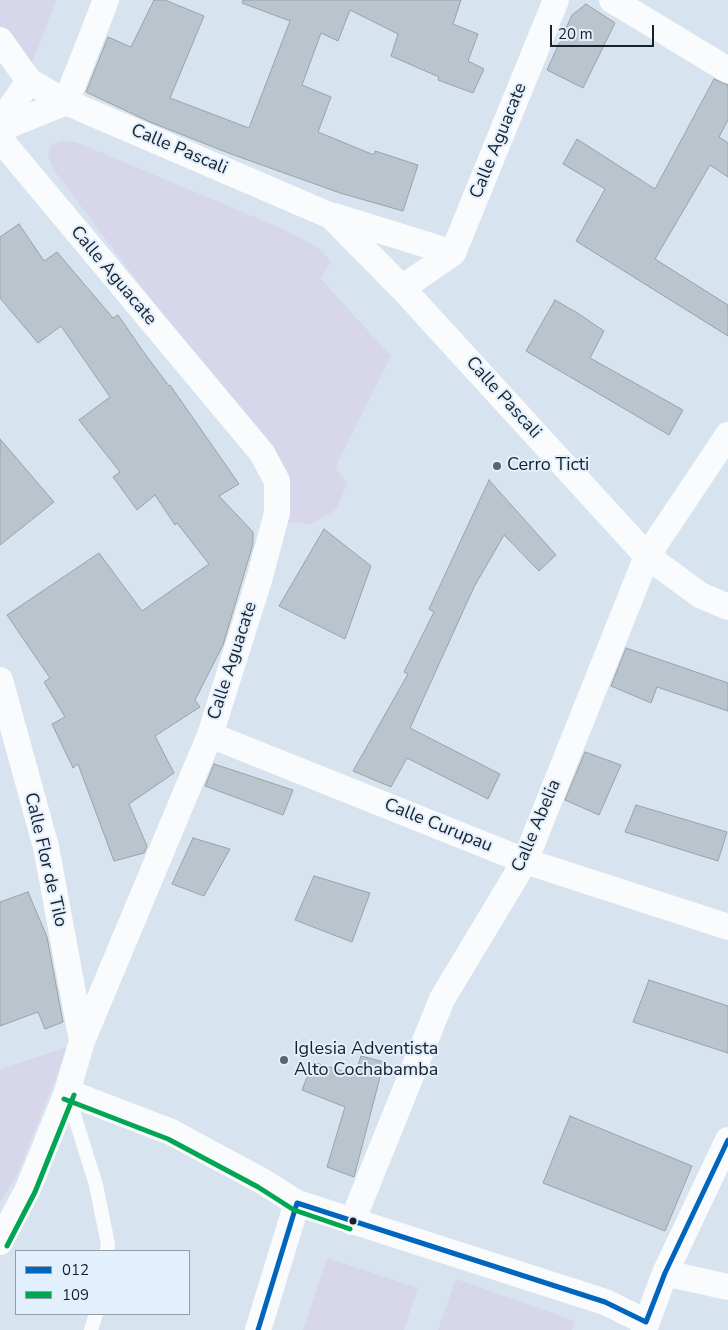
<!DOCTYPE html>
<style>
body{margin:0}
#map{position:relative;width:728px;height:1330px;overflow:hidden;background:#d8e3f0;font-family:"Nunito Sans",sans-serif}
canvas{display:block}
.legend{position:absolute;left:15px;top:1250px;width:175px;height:65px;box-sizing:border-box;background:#e2effd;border:1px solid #929da9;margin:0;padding:6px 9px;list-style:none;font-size:15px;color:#19212a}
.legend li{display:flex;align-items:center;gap:10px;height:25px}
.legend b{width:25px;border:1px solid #929da9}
.scale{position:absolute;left:550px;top:25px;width:104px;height:22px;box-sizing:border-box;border:2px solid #19212a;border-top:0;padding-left:6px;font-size:15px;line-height:18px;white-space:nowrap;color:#19212a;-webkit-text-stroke:4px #e2effd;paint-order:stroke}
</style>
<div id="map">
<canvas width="728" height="1330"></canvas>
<ul class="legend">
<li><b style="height:6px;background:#0065bd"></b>012</li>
<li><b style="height:6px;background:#00a651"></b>109</li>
</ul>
<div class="scale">20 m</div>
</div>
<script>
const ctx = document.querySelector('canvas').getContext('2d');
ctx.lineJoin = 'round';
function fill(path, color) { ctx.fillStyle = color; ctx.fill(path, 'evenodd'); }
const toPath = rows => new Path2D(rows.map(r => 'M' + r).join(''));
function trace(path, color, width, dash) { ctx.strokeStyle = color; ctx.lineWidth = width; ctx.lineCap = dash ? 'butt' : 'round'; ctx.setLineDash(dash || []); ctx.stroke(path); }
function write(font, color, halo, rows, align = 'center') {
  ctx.font = font + ' "Nunito Sans",sans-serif'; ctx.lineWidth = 4; ctx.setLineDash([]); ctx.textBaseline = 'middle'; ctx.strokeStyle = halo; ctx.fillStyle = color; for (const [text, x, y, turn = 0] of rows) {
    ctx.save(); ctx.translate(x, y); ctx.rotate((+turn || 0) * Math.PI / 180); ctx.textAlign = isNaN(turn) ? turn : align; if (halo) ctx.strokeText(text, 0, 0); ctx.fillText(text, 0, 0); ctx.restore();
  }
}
const green = toPath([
 [0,0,56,0,30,69,0,54],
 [60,140,76,142,283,229,318,248,331,262,320,278,391,356,335,468,347,483,337,509,312,524,285,522,229,403,53,169,48,156,51,146],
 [68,1047,18,1172,0,1203,0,1069],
 [327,1258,418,1288,404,1330,303,1330],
 [456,1279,575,1321,572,1330,438,1330]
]);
const building = toPath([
 [154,0,165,0,204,16,170,98,249,128,290,21,242,3,243,0,461,0,453,24,478,34,468,61,484,69,473,93,438,80,439,77,391,56,398,34,350,10,338,41,321,33,302,85,331,97,318,132,374,155,375,151,418,165,403,211,340,193,231,154,150,122,86,92,108,37,131,47,154,0],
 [586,4,615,23,583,88,547,70,572,15,586,4],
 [714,79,728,85,728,120,719,137,728,143,728,177,710,165,655,259,728,305,728,336,576,241,605,189,563,164,577,139,655,189,714,79],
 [19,224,44,261,57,252,113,318,118,315,145,354,169,386,170,385,239,484,219,496,253,532,253,544,223,645,195,700,200,707,155,736,174,773,129,804,147,846,144,853,114,861,78,764,73,768,52,724,65,717,44,682,50,678,7,615,99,553,142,611,209,564,177,523,175,525,155,495,137,510,113,477,120,472,79,420,110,397,61,326,38,343,0,298,0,237,19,224],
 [555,300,579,314,604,331,590,358,683,410,669,435,526,351,555,300],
 [0,439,54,502,0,545,0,439],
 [489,480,556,555,539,571,504,535,474,587,410,728,500,774,488,799,407,758,391,787,353,771,408,674,404,672,434,612,429,609,489,480],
 [324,529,371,566,345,639,279,606,324,529],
 [626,648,728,683,728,711,657,687,651,703,611,686,626,648],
 [585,752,621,765,599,815,565,800,585,752],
 [214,764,293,790,283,815,205,786,214,764],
 [636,805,727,832,718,861,625,832,636,805],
 [193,838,230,849,204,896,172,884,193,838],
 [314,876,370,893,352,942,295,920,314,876],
 [28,892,47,937,63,1022,45,1029,38,1012,0,1026,0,902,28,892],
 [649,980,728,1006,728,1053,633,1022,649,980],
 [361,1056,384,1062,354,1177,327,1167,345,1107,302,1090,313,1062,355,1075,361,1056],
 [570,1116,692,1166,665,1231,543,1183,570,1116]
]);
const service = toPath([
 [68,1095,96,1185,108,1244,107,1251],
 [91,1330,96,1314]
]);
const minor = toPath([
 [612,0,728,70],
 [0,40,29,81,0,123],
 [29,81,66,102,331,216,402,288,647,556,700,595,728,607],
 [0,129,66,102,106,0],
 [0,139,262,453,277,481,277,513,259,580,210,735,82,1041,67,1092,28,1189,0,1242],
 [334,216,453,253],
 [402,288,453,253,556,0],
 [0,680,46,847,82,1041],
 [210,735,525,861,728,927],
 [67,1092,171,1132,262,1181,297,1203,605,1302,646,1322],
 [352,1222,442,999,525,861,647,556,728,435],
 [665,1273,728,1287],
 [258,1330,297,1203],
 [644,1330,665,1273,728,1140]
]);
const bus1 = toPath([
 [297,1203,605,1302,646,1322],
 [646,1322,665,1273,728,1140],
 [258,1330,297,1203]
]);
const bus2 = toPath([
 [64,1099,168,1139,258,1187,294,1210,350,1229],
 [7,1246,35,1192,74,1095]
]);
const markers = [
 [497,466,5,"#5c656f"],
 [284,1060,5,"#5c656f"],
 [353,1221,4.5,"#19212a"]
];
const streetNames = [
 ["Calle Aguacate",499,141,-68],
 ["Calle Pascali",179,150,23],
 ["Calle Aguacate",113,276,50],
 ["Calle Pascali",503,398,48],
 ["Calle Aguacate",233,661,-72],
 ["Calle Curupau",438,826,22],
 ["Calle Abelia",537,826,-67],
 ["Calle Flor de Tilo",45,860,77]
];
const poiNames = [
 ["Cerro Ticti",507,466],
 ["Iglesia Adventista",294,1050],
 ["Alto Cochabamba",294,1071]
];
fill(green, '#d7d6ea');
fill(building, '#b9c4cc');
trace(building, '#97a2aa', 1);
trace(service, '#f9fbfd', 14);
trace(minor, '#f9fbfd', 26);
trace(bus1, '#0065bd', 5);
trace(bus2, '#00a651', 5);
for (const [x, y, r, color] of markers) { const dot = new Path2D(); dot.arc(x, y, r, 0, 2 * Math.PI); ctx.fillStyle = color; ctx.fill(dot); trace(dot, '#e2effd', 2); }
write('18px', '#19212a', '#e2effd', streetNames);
write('18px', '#19212a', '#e2effd', poiNames, 'left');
</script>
